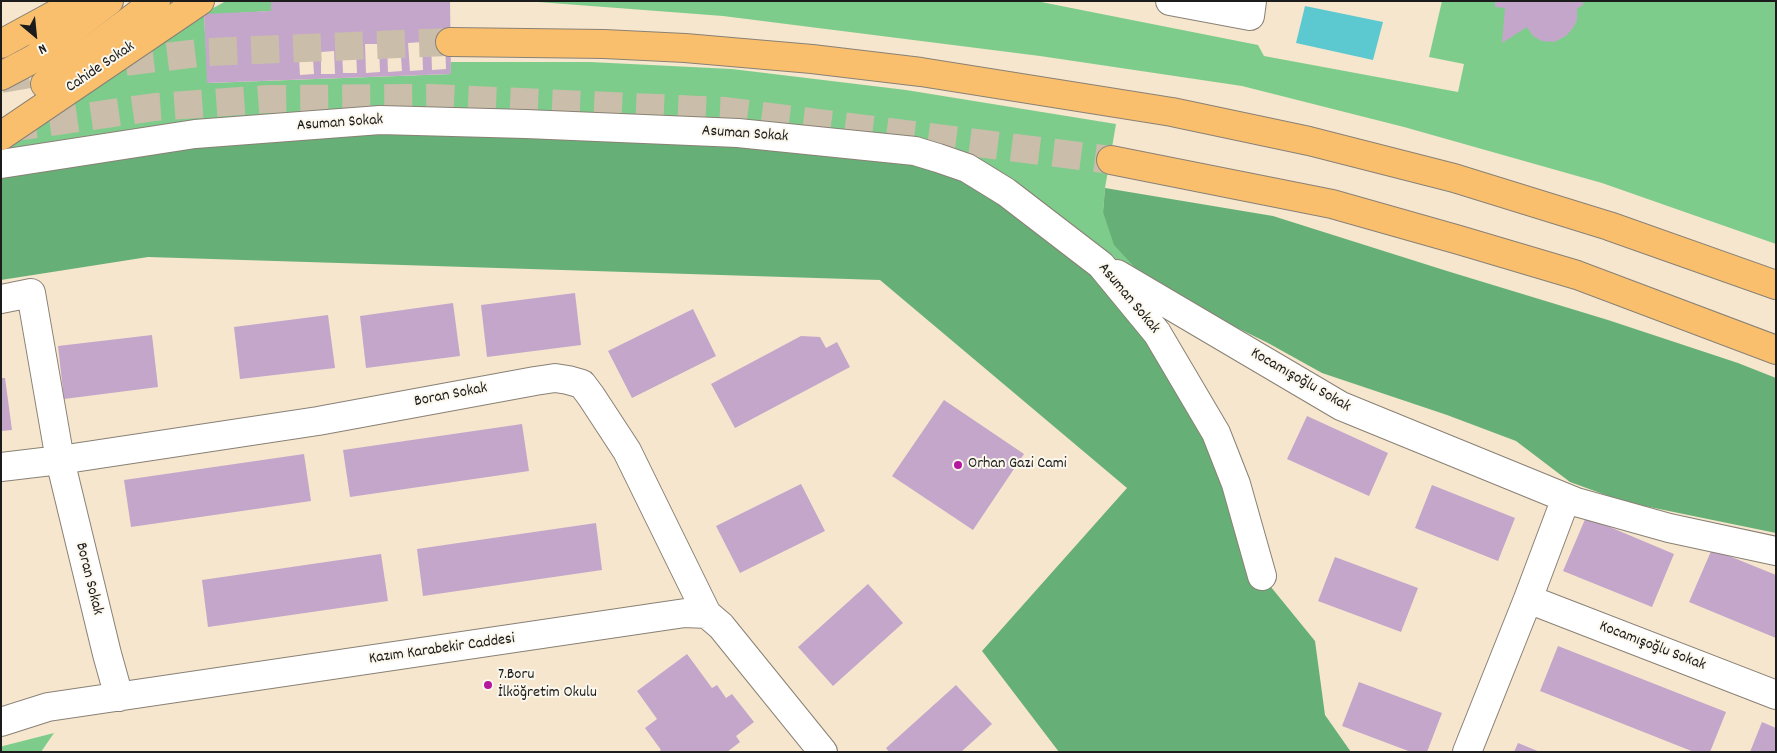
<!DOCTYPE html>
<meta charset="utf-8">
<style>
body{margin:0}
#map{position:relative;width:1777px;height:753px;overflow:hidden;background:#f6e6ce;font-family:Dekko,sans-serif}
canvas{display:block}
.frame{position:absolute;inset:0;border:2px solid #1c1c1c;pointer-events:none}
.north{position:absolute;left:10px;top:10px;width:50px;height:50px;-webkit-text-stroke:4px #fbf7ec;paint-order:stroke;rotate:152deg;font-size:14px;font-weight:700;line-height:20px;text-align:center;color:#1c1c1c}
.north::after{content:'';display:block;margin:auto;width:18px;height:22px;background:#1c1c1c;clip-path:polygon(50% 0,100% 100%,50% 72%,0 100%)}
</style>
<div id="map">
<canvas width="1777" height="753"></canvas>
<div class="frame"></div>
<div class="north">N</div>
</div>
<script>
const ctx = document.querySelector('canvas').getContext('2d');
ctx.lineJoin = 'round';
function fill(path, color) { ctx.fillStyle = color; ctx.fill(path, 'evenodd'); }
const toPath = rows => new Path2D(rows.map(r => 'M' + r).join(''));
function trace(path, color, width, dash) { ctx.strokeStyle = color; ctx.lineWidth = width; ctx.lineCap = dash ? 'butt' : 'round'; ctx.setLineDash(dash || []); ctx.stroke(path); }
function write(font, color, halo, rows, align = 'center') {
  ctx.font = font + ' Dekko,sans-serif'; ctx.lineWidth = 4; ctx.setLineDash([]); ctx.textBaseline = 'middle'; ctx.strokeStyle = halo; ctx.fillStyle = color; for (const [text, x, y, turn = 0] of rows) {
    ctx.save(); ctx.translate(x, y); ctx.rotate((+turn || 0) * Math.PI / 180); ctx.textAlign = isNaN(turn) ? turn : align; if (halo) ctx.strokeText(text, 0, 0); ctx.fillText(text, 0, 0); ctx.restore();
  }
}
const green = toPath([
 [226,1,271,1,271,11,204,15,208,83,451,74,451,62,590,62,732,69,906,90,1116,124,1105,188,1103,212,1152,286,1,150,1,148,206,12],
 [450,1,1036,1,1258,45,1264,56,1458,92,1464,64,1429,57,1442,1,1776,1,1776,244,1602,183,1404,127,1242,86,1040,56,723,16,525,1],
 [54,733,41,752,1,752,1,747,3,746]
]);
const forest = toPath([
 [380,120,915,151,1101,265,1188,384,1262,576,1315,641,1325,715,1351,752,1059,752,982,651,1127,488,880,280,148,257,1,280,1,164],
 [1105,188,1273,216,1447,271,1608,320,1738,363,1776,378,1776,533,1625,502,1570,482,1516,441,1447,415,1322,373,1268,343,1152,286,1114,245,1103,212]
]);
const water = toPath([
 [1305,6,1383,22,1373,60,1296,43]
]);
const building = toPath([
 [271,1,450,1,451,74,207,83,204,14,271,11],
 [431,41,445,41,446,69,432,70],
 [422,42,423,70,410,71,408,43],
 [387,43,400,43,402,71,388,72],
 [365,44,379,44,380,72,366,73],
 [342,50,356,50,357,73,343,73],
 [334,51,335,74,321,74,321,52],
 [299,58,313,58,314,74,300,75],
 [1495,1,1581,1,1584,4,1577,9,1577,20,1573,28,1566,36,1554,42,1542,41,1533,36,1527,27,1502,43,1505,8,1495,7],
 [575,293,581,345,487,357,481,305],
 [453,303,460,356,366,368,360,316],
 [693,309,716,356,632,398,608,351],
 [328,315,335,368,240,379,234,327],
 [152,335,158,387,64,399,58,346],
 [801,336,820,337,826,348,837,342,850,367,735,428,711,384],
 [1,378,5,378,12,430,1,431],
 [944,400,1024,454,973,530,892,476],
 [1307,416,1388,453,1369,496,1287,459],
 [522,424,529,471,350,497,343,450],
 [304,454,311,501,131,527,124,480],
 [801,484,825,531,740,573,716,526],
 [1432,485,1515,518,1498,561,1415,528],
 [1586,517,1674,554,1652,607,1563,571],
 [596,523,602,570,423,596,417,549],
 [1712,549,1776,575,1776,638,1689,602],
 [381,554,388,601,208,627,202,580],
 [1335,557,1418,588,1401,632,1318,601],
 [868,584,903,623,833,686,798,647],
 [1558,646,1726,712,1710,752,1694,752,1540,691],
 [687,654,712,688,717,685,726,698,732,694,754,722,736,736,740,742,727,752,658,752,661,750,645,728,657,719,637,691],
 [1359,682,1442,713,1427,752,1411,752,1342,726],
 [956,685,992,724,961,752,889,752,886,748],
 [1762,722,1776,728,1776,752,1750,752],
 [1518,743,1540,752,1514,752]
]);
const highwayTunnel = toPath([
 [1,79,41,72,207,52,450,42],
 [8,128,155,107,269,99,429,98,724,111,1111,160]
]);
const minor = toPath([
 [1170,1,1250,16,1252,1],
 [1,164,195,134,380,120,526,124,738,133,915,151,938,158,967,168,1006,192,1101,265,1157,333,1216,433,1236,484,1262,576],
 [1117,274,1341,406,1576,502,1669,528,1776,551],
 [1,299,31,293,60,460,107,654,119,697],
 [1,467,60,460,318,421,535,381,555,378,568,380,582,384,591,396,627,451,707,614],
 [1528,599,1566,498],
 [1,722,48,707,685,613,707,614,721,626,823,752],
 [1467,752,1528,599,1776,695]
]);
const major = toPath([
 [45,84,156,1],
 [1,136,200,1]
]);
const highway = toPath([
 [450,42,604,44,685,48,812,59,921,72,1172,112,1309,141,1454,178,1609,226,1776,285],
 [1,44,80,1],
 [1,76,35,58,109,1],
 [1111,160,1332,204,1459,240,1577,275,1776,350]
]);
const markers = [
 [958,465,5,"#b5179e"],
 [488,685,5,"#b5179e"]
];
const streetNames = [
 ["Cahide Sokak",101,68,-34],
 ["Asuman Sokak",340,124,-4],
 ["Asuman Sokak",745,135,4],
 ["Asuman Sokak",1128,299,50],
 ["Kocamışoğlu Sokak",1300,381,30],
 ["Boran Sokak",451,396,-11],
 ["Boran Sokak",88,579,76],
 ["Kocamışoğlu Sokak",1652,647,21],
 ["Kazım Karabekir Caddesi",442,650,-8]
];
const poiNames = [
 ["Orhan Gazi Cami",968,465],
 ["7.Boru",498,676],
 ["İlköğretim Okulu",498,694]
];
fill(green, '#7ecc8b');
fill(forest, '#66b077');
fill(water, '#5cc9d1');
fill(building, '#c4a6ca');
trace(highwayTunnel, '#cabeaa', 28, [28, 14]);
trace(minor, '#898175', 30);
trace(major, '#898175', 30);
trace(highway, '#898175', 30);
trace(minor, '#fff', 28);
trace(major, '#f9bf6d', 28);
trace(highway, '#f9bf6d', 28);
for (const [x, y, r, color] of markers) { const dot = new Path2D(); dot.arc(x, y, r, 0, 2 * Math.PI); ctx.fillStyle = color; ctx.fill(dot); trace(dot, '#fbf7ec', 2); }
write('16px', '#1c1c1c', '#fbf7ec', streetNames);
write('16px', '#1c1c1c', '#fbf7ec', poiNames, 'left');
</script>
